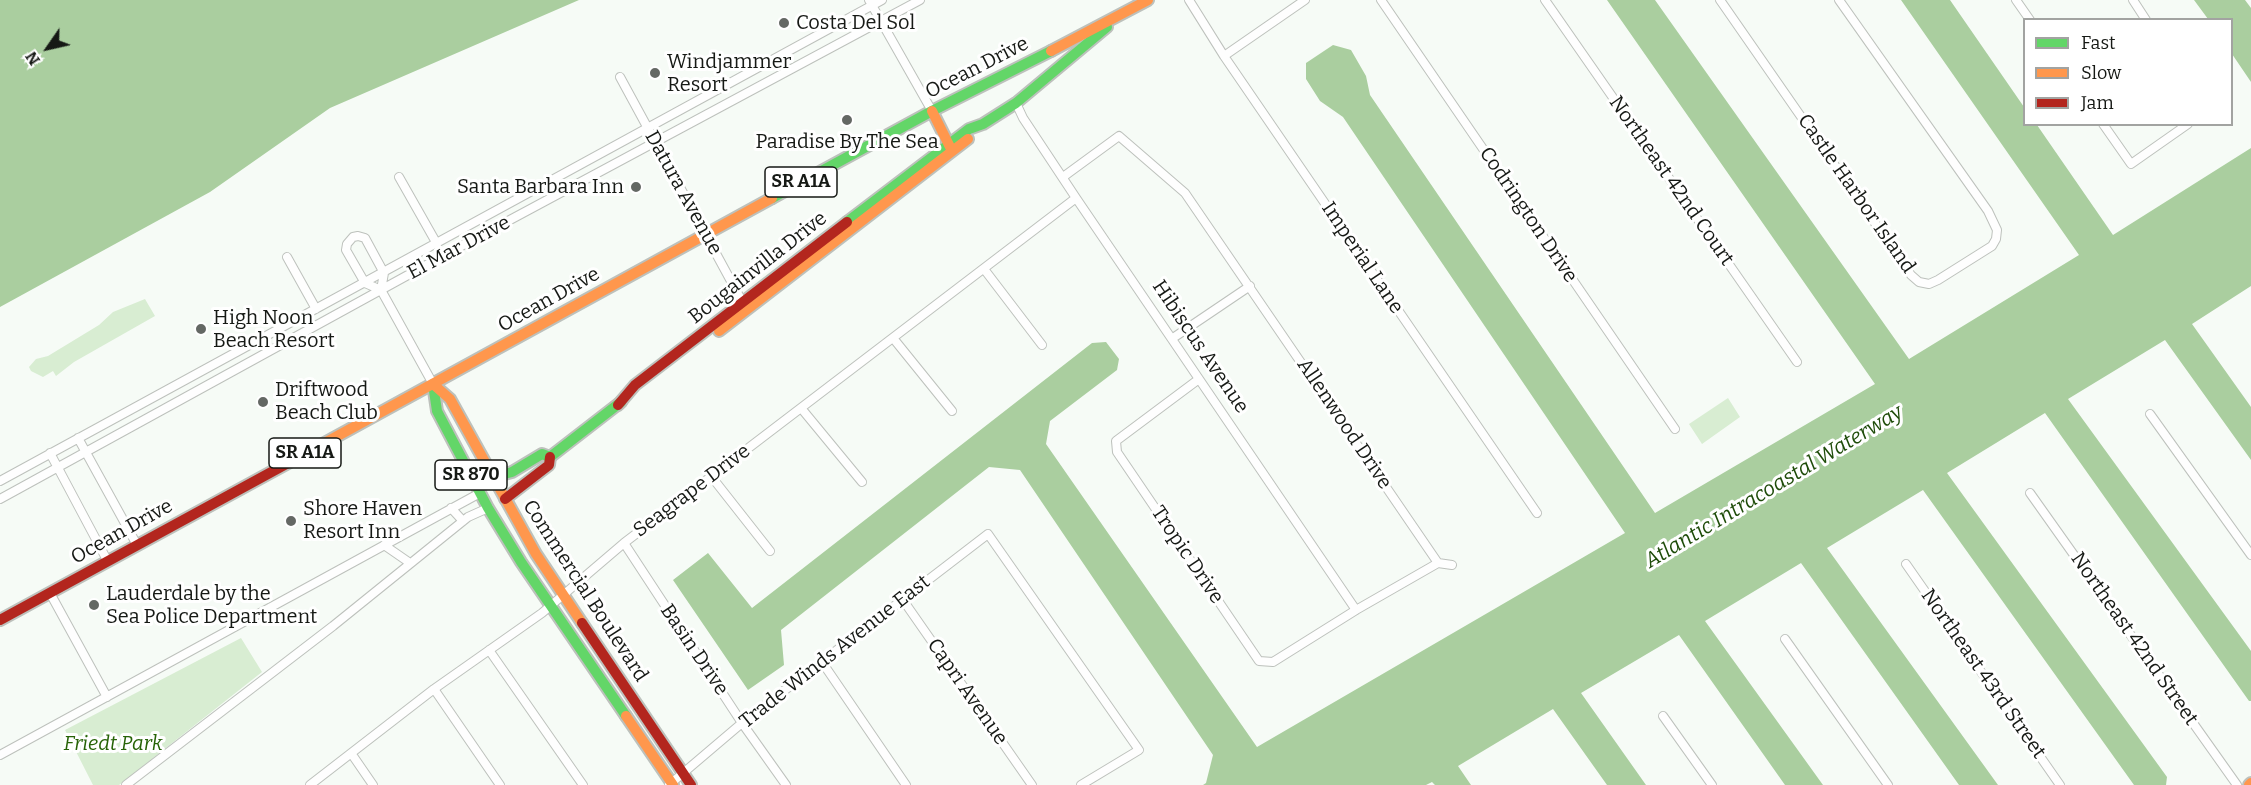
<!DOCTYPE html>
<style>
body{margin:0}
#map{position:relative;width:2251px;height:785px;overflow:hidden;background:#f6fbf6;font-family:Bitter,serif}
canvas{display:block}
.legend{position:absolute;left:2023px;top:18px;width:210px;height:108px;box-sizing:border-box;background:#fff;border:2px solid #a2a3a1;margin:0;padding:8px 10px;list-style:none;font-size:18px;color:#161915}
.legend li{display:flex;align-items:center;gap:12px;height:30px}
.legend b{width:30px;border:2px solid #a2a3a1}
.north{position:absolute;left:18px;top:18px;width:60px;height:60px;-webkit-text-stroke:4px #fff;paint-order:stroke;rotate:236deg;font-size:16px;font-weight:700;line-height:24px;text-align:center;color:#161915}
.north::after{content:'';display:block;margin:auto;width:21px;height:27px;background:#161915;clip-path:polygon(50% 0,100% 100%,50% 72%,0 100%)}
</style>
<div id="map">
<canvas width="2251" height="785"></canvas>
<ul class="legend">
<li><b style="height:8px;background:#63d668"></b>Fast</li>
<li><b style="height:8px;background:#ff974d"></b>Slow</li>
<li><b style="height:8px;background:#b3261e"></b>Jam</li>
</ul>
<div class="north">N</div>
</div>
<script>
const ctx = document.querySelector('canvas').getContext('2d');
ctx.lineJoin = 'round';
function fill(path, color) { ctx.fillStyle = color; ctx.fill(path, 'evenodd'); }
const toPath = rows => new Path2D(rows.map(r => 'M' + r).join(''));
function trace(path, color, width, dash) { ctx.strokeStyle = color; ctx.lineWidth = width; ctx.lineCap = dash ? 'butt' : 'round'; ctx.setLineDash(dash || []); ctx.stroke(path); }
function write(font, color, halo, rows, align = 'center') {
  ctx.font = font + ' Bitter,serif'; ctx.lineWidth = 6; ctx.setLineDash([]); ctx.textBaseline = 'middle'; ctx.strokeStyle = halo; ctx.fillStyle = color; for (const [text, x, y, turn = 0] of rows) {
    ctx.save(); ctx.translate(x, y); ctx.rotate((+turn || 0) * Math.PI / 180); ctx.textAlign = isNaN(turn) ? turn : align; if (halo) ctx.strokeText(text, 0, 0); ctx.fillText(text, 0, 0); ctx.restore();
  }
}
const green = toPath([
 [145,299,155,316,74,362,56,376,53,371,43,377,31,371,29,367,36,359,48,356,99,325,113,312],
 [1728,398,1740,417,1702,444,1689,424],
 [241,638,262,672,119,785,93,785,65,730]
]);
const water = toPath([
 [0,0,579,0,330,108,210,192,0,307],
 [1607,0,1655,0,1909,359,2079,255,1901,0,1950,0,2024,107,2024,124,2037,125,2113,235,2251,148,2251,286,2192,324,2251,407,2251,460,2165,340,2068,399,2251,651,2251,701,2249,701,2045,413,1947,473,2167,777,2166,785,2134,785,1923,490,1827,548,1998,785,1959,785,1801,563,1705,621,1823,785,1785,785,1679,635,1581,693,1646,785,1607,785,1553,709,1458,766,1471,785,1435,785,1432,782,1426,785,1203,785,1206,783,1213,755,1020,470,989,467,781,630,784,665,748,690,673,580,708,553,752,608,1092,343,1106,342,1119,359,1117,370,1050,421,1046,444,1257,747,1625,533,1343,117,1320,101,1306,79,1306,63,1333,45,1351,50,1366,76,1370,95,1655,513,1875,384],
 [2194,0,2245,0,2251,8,2251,82,2232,54,2232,20,2208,19]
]);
const street = toPath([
 [869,0,932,111],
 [1189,0,1224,56,1537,513],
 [1381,0,1675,429],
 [1545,0,1797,362],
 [1720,0,1911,275,1919,282,1929,284,1938,280,1992,246,1996,239,1997,230,1988,211,1839,0],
 [2016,0,2030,20],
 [2133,0,2146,20],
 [1224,56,1305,0],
 [620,77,744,305],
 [1016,103,1023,118,1076,198,1356,610],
 [2103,124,2131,164,2188,124],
 [399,177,437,244],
 [1063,177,1119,136,1185,193,1438,563,1452,565],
 [287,257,316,309],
 [984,269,1042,345],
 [381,290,365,283,346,250,347,244,353,237,358,236,365,238,384,273,381,290,433,384],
 [893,338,952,411],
 [1173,338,1250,286],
 [1199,379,1116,441,1117,452,1259,661,1273,662,1356,610,1438,563],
 [801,408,862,482],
 [2150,414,2251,555],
 [78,438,137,545],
 [50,453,107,560],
 [711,476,770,551],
 [0,481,882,0],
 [2030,493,2237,785],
 [0,499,439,258,920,0],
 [451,508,463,521],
 [624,543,742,723,786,785],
 [384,545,410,563],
 [1906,564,2060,785],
 [50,593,107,697],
 [903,600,1032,785],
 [1785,639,1888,785],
 [489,650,583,785],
 [822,662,906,785],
 [434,689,500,785],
 [1663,716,1712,785],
 [351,753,373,785],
 [0,755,480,493],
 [126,785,333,626,468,517,488,508],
 [310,785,434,689,542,613,624,543,1076,198],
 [669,785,742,723,988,534,1139,750,1081,785]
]);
const fast = toPath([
 [772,198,932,111,1051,51],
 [847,222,969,129,983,124,1016,103,1107,27],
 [433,384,437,411,488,508,521,562,626,716],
 [550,457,621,402],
 [493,477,512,472,542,454,550,457]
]);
const slow = toPath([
 [1051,51,1148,0],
 [932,111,952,151],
 [719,331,968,139],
 [433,384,450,399,536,554,582,623],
 [321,445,772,198],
 [626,716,673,785],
 [2249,785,2251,783]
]);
const jam = toPath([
 [618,405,635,385,847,222],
 [505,499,549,465,550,457],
 [0,620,321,445],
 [582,623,691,785]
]);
const markers = [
 [784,23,6,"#646864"],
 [655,73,6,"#646864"],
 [847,120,6,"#646864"],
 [636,187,6,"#646864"],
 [201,329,6,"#646864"],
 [263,402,6,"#646864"],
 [291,521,6,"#646864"],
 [94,605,6,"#646864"]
];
const shields = [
 [801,182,72],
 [305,453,72],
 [471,475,72]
];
const shieldNames = [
 ["SR A1A",801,182],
 ["SR A1A",305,453],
 ["SR 870",471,475]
];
const poiNames = [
 ["Costa Del Sol",796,23],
 ["Windjammer",667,62],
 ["Resort",667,85],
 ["Paradise By The Sea",847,142,"center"],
 ["Santa Barbara Inn",624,187,"right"],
 ["High Noon",213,318],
 ["Beach Resort",213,341],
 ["Driftwood",275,390],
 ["Beach Club",275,413],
 ["Shore Haven",303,509],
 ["Resort Inn",303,532],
 ["Lauderdale by the",106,594],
 ["Sea Police Department",106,617]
];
const streetNames = [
 ["Ocean Drive",977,68,-27],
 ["Northeast 42nd Court",1671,181,55],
 ["Datura Avenue",683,193,61],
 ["Castle Harbor Island",1856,194,55],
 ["Codrington Drive",1528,215,56],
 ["El Mar Drive",459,248,-28],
 ["Imperial Lane",1362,258,56],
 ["Bougainvilla Drive",758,268,-38],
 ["Ocean Drive",549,300,-29],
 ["Hibiscus Avenue",1200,347,56],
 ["Allenwood Drive",1344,424,56],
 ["Seagrape Drive",692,491,-37],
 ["Ocean Drive",122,532,-29],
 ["Tropic Drive",1187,555,56],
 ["Commercial Boulevard",585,591,57],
 ["Northeast 42nd Street",2134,639,55],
 ["Basin Drive",694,650,56],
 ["Trade Winds Avenue East",835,652,-38],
 ["Northeast 43rd Street",1983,674,55],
 ["Capri Avenue",967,692,55]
];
const parkNames = [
 ["Friedt Park",113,744]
];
const waterNames = [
 ["Atlantic Intracoastal Waterway",1774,487,-31]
];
fill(green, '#d8edd2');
fill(water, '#aace9f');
trace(street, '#bdc1bc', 10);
trace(fast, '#bdc1bc', 14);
trace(slow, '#bdc1bc', 14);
trace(jam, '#bdc1bc', 14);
trace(street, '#fefefe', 8);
trace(fast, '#63d668', 10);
trace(slow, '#ff974d', 10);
trace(jam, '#b3261e', 10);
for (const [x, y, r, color] of markers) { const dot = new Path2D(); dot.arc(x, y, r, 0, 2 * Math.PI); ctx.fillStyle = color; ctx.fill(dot); trace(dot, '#fff', 2); }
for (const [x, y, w] of shields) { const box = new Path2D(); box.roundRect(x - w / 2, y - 15, w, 30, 4.5); ctx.fillStyle = '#fff'; ctx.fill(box); trace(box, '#161915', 1.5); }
write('bold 18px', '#161915', null, shieldNames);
write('20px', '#161915', '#fff', poiNames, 'left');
write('20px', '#161915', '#fff', streetNames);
write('italic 20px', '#266306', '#fff', parkNames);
write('italic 21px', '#1e4c09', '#fff', waterNames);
</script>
